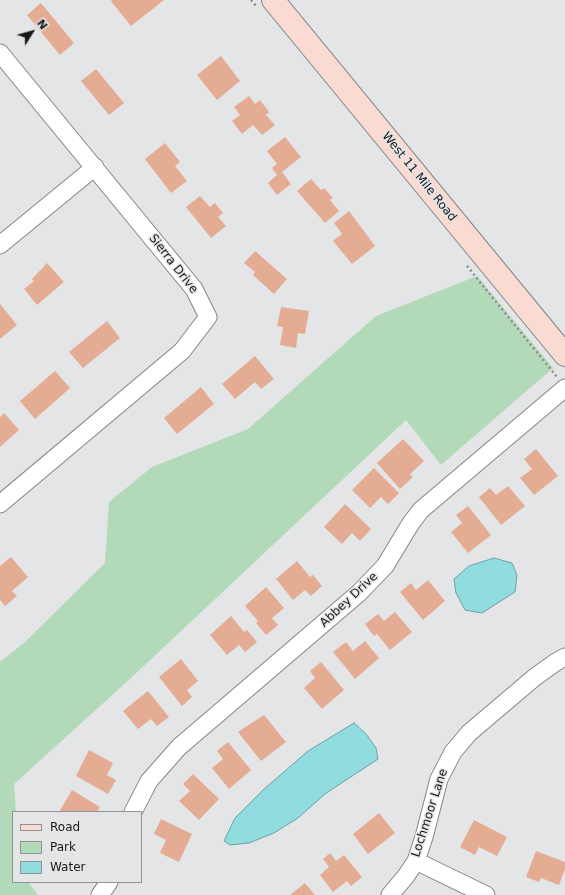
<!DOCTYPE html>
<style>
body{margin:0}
#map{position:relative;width:565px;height:895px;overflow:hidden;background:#e4e5e7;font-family:"DejaVu Sans",sans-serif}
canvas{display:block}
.legend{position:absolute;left:12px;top:811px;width:130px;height:72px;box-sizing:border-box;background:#e4e5e7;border:1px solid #929395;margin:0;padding:5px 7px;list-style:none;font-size:12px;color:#181819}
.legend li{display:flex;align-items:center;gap:8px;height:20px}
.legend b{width:20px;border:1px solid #929395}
.north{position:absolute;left:12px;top:12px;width:40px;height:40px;-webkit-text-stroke:3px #e4e5e7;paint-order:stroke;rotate:53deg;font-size:11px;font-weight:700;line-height:16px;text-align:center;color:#181819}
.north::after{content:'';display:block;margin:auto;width:14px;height:18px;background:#181819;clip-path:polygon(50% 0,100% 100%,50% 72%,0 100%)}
</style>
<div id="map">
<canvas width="565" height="895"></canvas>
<ul class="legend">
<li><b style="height:5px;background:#f9dbd2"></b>Road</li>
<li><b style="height:11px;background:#b2d9b8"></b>Park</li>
<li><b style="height:11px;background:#91dcdf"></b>Water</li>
</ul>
<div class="north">N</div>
</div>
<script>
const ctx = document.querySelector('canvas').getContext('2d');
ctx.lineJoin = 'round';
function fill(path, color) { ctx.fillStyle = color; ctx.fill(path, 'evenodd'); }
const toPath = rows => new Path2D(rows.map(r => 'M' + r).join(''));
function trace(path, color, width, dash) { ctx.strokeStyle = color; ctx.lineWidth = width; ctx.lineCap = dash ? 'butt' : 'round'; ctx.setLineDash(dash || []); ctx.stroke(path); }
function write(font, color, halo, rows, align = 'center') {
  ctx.font = font + ' "DejaVu Sans",sans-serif'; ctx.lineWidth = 3; ctx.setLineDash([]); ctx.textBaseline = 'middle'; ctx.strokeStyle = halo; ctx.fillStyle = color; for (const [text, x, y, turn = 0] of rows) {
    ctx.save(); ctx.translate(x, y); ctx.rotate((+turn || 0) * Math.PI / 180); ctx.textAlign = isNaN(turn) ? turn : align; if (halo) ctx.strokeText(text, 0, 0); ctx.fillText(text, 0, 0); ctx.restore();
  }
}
const green = toPath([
 [477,276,553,368,441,465,406,420,132,677,14,784,16,812,13,812,13,882,28,882,38,895,0,895,0,662,25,642,105,563,109,502,152,467,248,429,376,316]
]);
const water = toPath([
 [494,558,512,563,517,575,515,592,482,613,465,610,456,593,454,579,469,566,494,558],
 [354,723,366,734,376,748,378,759,325,794,298,818,274,833,249,843,230,845,224,841,235,818,263,790,308,751,354,723]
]);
const building = toPath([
 [112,0,164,0,131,26,111,1],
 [41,3,74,43,60,55,27,15],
 [221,56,240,81,217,100,197,75],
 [96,69,124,103,109,115,81,81],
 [249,96,255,104,260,100,269,112,266,115,275,125,262,135,253,125,242,134,232,121,240,115,234,107],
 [285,137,301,157,282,172,291,184,277,195,268,183,277,175,272,168,277,164,267,151],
 [165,143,180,162,175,166,187,181,171,193,145,159],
 [311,179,321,190,324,188,333,198,330,200,339,211,325,223,297,191],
 [200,196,210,207,215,203,223,213,218,217,226,226,211,238,186,207],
 [349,211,375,246,352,264,333,241,342,234,334,223],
 [255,251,287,279,274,294,253,275,255,272,244,263],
 [47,263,64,282,37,305,24,289,34,281,32,279],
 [0,304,17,325,0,339],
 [281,307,309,311,305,334,298,333,296,348,280,345,283,327,277,326],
 [107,321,120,338,83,368,69,352],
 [255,356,274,379,261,389,255,382,235,399,222,384],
 [55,371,70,388,35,419,20,401],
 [201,387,214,404,177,434,164,418],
 [4,413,19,430,0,447,0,417],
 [403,439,424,461,410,474,413,477,400,489,377,463],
 [536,449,558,476,534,495,520,478,532,469,524,459],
 [374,468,399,493,388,504,381,497,370,508,352,490],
 [508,486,525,506,501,525,479,497,490,488,496,495],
 [345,504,371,529,360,541,352,533,342,544,324,527],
 [468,506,491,535,468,553,451,532,462,523,456,515],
 [11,557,28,577,12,591,17,596,5,606,0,600,0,566],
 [297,561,310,577,313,575,322,586,311,596,305,590,293,600,276,579],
 [428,580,445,601,423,620,400,592,411,583,416,590],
 [266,587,284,608,272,618,278,625,266,635,256,623,258,621,245,606],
 [395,612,412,632,390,650,377,634,374,636,365,624,378,614,384,621],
 [231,616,244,632,247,630,257,642,245,652,239,645,227,655,210,635],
 [365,641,379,658,355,679,333,652,346,642,353,651],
 [181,659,198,681,187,690,192,697,182,706,159,677],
 [321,662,344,690,322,709,304,688,315,678,310,671],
 [148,691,169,717,157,726,151,719,138,729,123,711],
 [264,715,286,742,261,761,238,732],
 [228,742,251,770,229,789,212,768,223,759,217,751],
 [89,750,113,763,107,775,116,780,108,794,76,776],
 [193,774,219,799,199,820,179,801,190,791,183,784],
 [72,790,100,807,97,812,59,812],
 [379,813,395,833,368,854,353,834],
 [161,819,192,834,179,862,160,853,166,840,154,834],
 [474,820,507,837,497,856,479,847,475,855,460,847],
 [536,851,565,862,565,869,559,885,541,878,539,882,526,877],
 [330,853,336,861,344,855,362,877,351,886,347,881,333,892,320,875,329,867,323,859],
 [305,883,315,895,290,895]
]);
const path = toPath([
 [251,0,256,6],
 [467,266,557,377]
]);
const street = toPath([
 [0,53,194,289,208,317,182,351,0,504],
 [0,245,95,167],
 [133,812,149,781,179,747,359,593,385,566,411,523,421,510,565,388],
 [416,861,486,895],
 [100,895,109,882],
 [390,895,406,876,416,861,424,837,439,779,453,752,469,733,535,677,556,662,565,657]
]);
const secondary = toPath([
 [273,0,565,355]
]);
const streetNames = [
 ["West 11 Mile Road",419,177,51],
 ["Sierra Drive",173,264,52],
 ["Abbey Drive",349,600,-43],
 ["Lochmoor Lane",430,813,-72]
];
fill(green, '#b2d9b8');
fill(water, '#91dcdf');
trace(water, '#6da1a4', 1);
fill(building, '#e5ac94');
trace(street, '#848587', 19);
trace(secondary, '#848587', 24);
trace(path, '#8c8c8e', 2.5, [2, 3]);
trace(street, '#fff', 17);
trace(secondary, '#f9dbd2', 22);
write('12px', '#181819', '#e4e5e7', streetNames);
</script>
